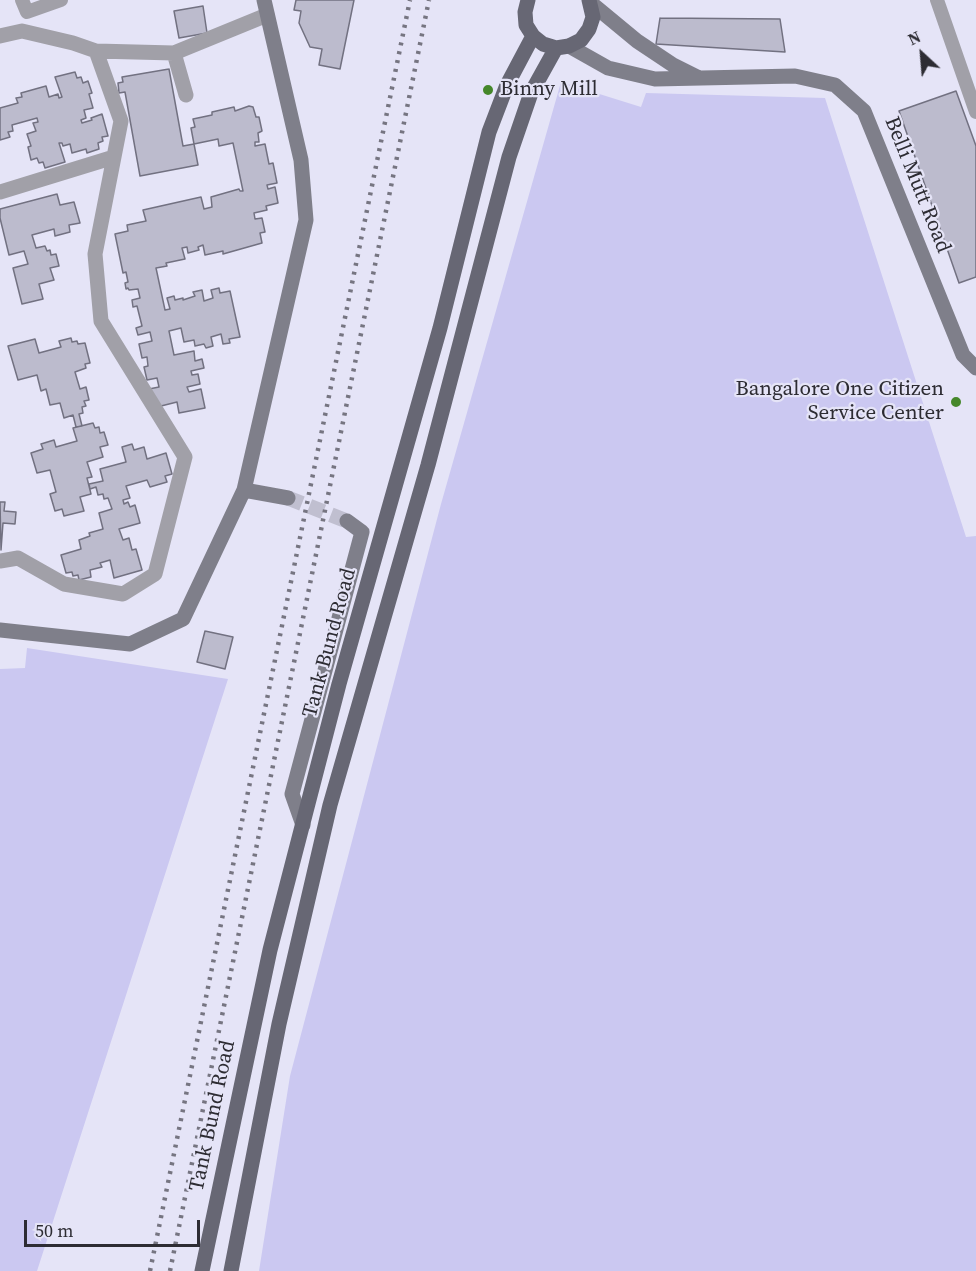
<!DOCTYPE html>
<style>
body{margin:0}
#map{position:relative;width:976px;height:1271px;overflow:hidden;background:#e5e4f7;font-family:"Source Serif 4",serif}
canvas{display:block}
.north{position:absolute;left:892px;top:24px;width:60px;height:60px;-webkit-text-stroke:4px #e5e4f7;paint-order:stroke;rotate:334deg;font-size:16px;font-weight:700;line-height:24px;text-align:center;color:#2d2c33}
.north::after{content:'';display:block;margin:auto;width:21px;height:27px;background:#2d2c33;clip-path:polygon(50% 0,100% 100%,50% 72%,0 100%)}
.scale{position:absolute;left:24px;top:1220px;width:176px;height:27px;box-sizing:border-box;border:3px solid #2d2c33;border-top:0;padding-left:8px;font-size:18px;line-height:21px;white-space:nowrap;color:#2d2c33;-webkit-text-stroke:4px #e5e4f7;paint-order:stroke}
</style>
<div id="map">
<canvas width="976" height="1271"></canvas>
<div class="north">N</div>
<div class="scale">50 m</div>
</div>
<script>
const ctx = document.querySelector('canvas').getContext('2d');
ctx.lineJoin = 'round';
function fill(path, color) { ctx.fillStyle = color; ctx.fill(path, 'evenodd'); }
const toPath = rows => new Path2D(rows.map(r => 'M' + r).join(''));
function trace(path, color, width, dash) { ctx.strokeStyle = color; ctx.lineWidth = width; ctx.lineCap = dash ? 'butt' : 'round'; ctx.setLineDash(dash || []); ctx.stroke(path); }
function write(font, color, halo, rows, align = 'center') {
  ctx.font = font + ' "Source Serif 4",serif'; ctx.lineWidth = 4.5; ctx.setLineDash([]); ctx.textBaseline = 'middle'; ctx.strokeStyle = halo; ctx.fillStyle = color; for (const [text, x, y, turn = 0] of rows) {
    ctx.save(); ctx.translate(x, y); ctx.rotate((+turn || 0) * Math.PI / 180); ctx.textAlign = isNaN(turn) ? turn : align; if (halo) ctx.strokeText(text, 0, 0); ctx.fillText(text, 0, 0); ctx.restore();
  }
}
const green = toPath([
 [561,82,641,107,646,93,825,98,966,537,976,536,976,1271,259,1271,290,1076,441,504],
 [27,648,228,679,37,1271,0,1271,0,669,25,668]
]);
const building = toPath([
 [296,0,354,0,340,69,319,65,322,49,310,47,299,23,301,11,294,10,296,0],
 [203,6,207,33,179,38,174,11,203,6],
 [660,18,780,19,785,52,656,44,660,18],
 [169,69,183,146,194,144,198,165,140,176,125,92,119,93,118,83,123,82,122,77,169,69],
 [75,72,77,78,81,77,83,83,88,81,92,93,89,94,93,108,84,110,86,118,81,120,82,123,92,120,91,118,102,114,108,136,102,137,103,141,98,143,99,149,87,153,86,149,72,153,70,144,63,146,62,143,59,143,65,162,45,168,43,162,39,163,37,158,31,160,28,147,31,146,27,134,36,131,33,123,38,122,37,118,12,125,13,131,8,132,10,137,0,140,0,108,18,103,16,98,22,97,21,93,46,86,49,97,58,94,59,98,62,97,55,77,75,72],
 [956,91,976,146,976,277,959,283,899,111,956,91],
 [249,106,253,107,256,117,259,117,262,131,258,133,259,142,255,142,255,146,265,144,269,164,273,163,277,183,267,185,268,189,275,187,278,203,266,206,267,210,254,213,255,219,262,218,265,232,260,233,262,243,223,254,223,251,205,255,203,245,198,247,199,250,188,253,187,247,182,248,185,259,166,263,167,266,156,268,165,310,170,309,167,298,174,296,175,300,183,298,183,300,195,296,193,292,202,290,204,301,213,298,211,290,219,288,220,293,230,291,240,337,229,339,230,343,223,344,221,334,211,337,213,346,206,348,204,344,195,346,194,340,184,342,181,328,169,331,174,355,194,351,195,361,202,359,204,368,191,371,192,375,198,374,200,384,187,387,189,392,201,389,205,408,179,413,177,402,157,407,149,389,159,387,157,378,147,380,144,367,148,366,147,357,142,358,139,344,152,341,150,332,138,335,136,328,142,326,137,306,133,307,132,300,140,298,138,289,129,290,128,288,126,289,125,283,128,282,126,272,123,273,115,234,128,231,127,225,146,221,143,210,201,197,204,209,212,207,211,197,239,189,240,191,243,191,233,143,219,146,218,139,194,144,191,128,195,127,193,119,212,115,212,112,234,107,235,111,249,106],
 [57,194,60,205,74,202,80,223,69,225,70,232,55,236,54,229,32,235,36,248,45,246,47,251,50,250,51,255,56,254,59,266,50,268,54,280,39,284,43,299,22,304,13,268,28,264,24,251,9,255,0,218,0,209,57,194],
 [71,338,72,342,77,341,78,344,85,343,90,363,85,364,86,368,75,372,80,389,86,387,89,400,84,401,86,406,82,407,83,413,79,414,82,426,76,427,73,415,64,418,60,403,50,405,46,389,41,391,37,375,18,380,8,346,35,339,39,353,61,347,59,341,71,338],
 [93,423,95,428,99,427,100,433,104,432,108,445,100,447,103,457,87,462,92,477,87,478,91,494,80,497,84,511,64,516,62,509,55,511,50,494,56,492,50,470,37,473,31,453,43,449,41,444,54,440,56,447,77,441,73,428,93,423],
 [132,444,134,450,144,447,147,459,166,453,172,474,165,476,167,482,150,487,147,480,126,486,130,498,123,500,124,504,128,502,130,507,135,505,140,523,119,529,123,540,129,538,132,550,136,549,142,570,114,578,110,560,100,563,102,567,90,570,91,577,79,580,78,575,73,576,72,572,66,573,61,555,81,549,79,540,90,536,89,533,103,529,99,513,112,509,108,498,104,499,103,494,98,495,96,487,90,489,89,484,103,481,100,469,126,462,122,447,132,444],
 [0,502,5,502,4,511,16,512,15,524,3,523,1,550,0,502],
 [205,631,233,637,225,669,197,662,205,631]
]);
const secondaryTunnel = toPath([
 [288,498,347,521]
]);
const lane = toPath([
 [22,0,27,12,61,0],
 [937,0,976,112]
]);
const street = toPath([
 [0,36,22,31,73,43,96,51,174,53,267,15],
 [174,53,186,95],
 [0,192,114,157],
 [0,561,18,558,64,584,123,594,155,574,185,457,101,321,95,254,121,121,96,51]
]);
const secondary = toPath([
 [591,3,637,41,673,65,697,77],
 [569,46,608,68,655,79,795,76,835,85,864,111,963,355,976,368],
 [244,490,306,220,301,160,264,0],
 [0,630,130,644,183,619,244,490,288,498],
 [303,825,292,794,362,532,347,521]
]);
const primary = toPath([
 [528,0,525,12,526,25,533,36,543,44,556,48,569,46,581,40,589,29,593,17,589,0],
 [202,1271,270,950,339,684,440,328,489,132,507,85,533,36],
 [231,1271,279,1024,330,805,428,465,509,157,531,93,556,48]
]);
const rail = toPath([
 [150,1271,410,0],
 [170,1271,429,0]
]);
const markers = [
 [488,90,6,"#45872a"],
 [956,402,6,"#45872a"]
];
const poiNames = [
 ["Binny Mill",500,90],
 ["Bangalore One Citizen",944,390,"right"],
 ["Service Center",944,414,"right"]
];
const streetNames = [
 ["Belli Mutt Road",917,185,68],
 ["Tank Bund Road",330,643,-75],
 ["Tank Bund Road",213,1116,-78]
];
fill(green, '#cbc8f1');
fill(building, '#bcbbcd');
trace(building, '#727181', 1.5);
trace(secondaryTunnel, '#c0bfd0', 15, [15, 8]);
trace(lane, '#a1a0a8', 14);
trace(street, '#a1a0a8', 15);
trace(secondary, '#7f7f8a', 15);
trace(primary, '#676774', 15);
trace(rail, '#767581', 4.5, [3, 6]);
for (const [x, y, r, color] of markers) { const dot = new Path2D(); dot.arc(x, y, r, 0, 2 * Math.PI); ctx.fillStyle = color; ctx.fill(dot); trace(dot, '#e5e4f7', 2); }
write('21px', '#2d2c33', '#e5e4f7', poiNames, 'left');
write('21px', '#2d2c33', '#e5e4f7', streetNames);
</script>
